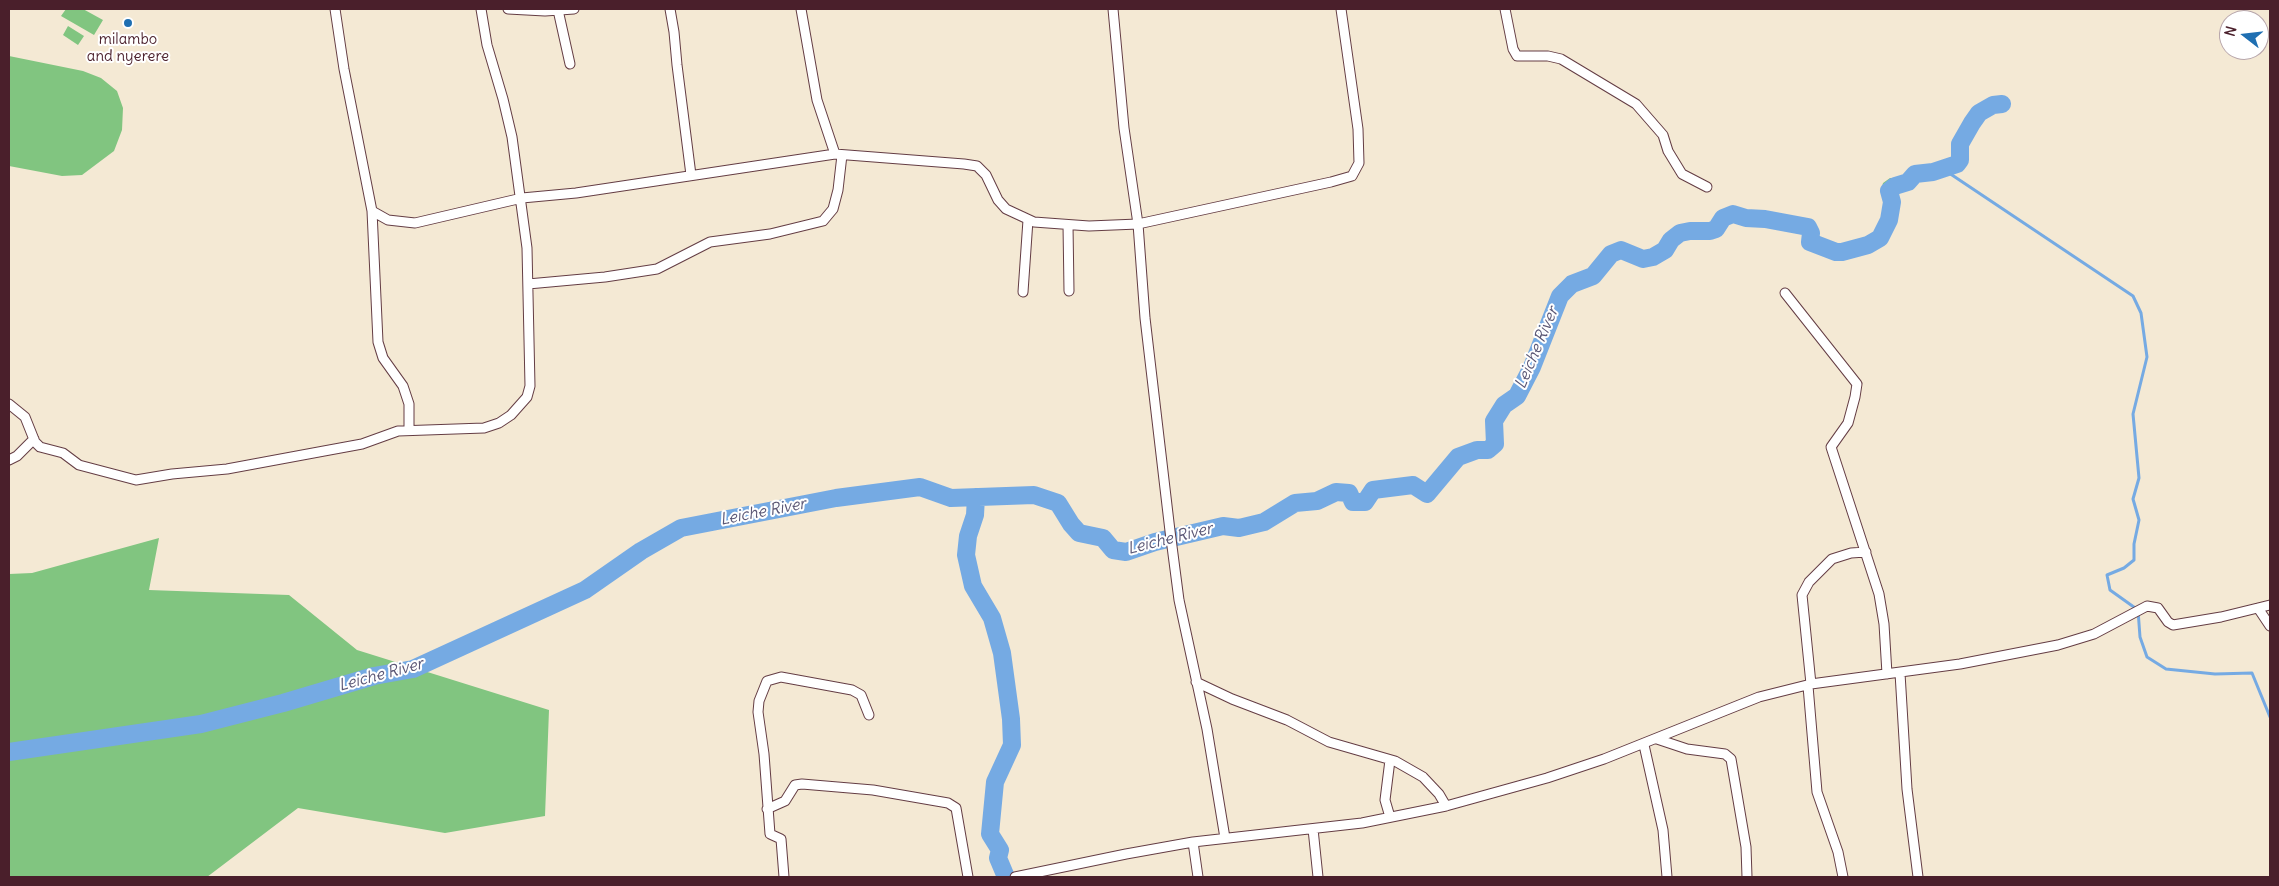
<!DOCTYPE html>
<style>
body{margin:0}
#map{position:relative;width:2279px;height:886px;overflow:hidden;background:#f4e9d4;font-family:Delius,sans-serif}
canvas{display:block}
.frame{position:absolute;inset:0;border:10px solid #4a1f2b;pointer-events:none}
.north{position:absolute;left:2219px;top:10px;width:50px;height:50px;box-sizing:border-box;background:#fff;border:1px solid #b7a5aa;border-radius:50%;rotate:286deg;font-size:14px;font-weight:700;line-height:20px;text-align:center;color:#4a1f2b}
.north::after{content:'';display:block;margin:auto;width:18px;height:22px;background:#1f6fb2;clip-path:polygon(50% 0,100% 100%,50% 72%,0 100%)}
</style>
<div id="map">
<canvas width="2279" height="886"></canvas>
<div class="frame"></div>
<div class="north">N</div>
</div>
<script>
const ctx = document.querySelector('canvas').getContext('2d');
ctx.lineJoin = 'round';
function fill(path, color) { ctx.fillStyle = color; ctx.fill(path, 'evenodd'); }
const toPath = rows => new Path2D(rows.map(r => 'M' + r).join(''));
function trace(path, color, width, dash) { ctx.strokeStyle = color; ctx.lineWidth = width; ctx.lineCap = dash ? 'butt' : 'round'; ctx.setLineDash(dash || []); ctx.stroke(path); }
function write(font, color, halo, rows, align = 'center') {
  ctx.font = font + ' Delius,sans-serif'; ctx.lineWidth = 4; ctx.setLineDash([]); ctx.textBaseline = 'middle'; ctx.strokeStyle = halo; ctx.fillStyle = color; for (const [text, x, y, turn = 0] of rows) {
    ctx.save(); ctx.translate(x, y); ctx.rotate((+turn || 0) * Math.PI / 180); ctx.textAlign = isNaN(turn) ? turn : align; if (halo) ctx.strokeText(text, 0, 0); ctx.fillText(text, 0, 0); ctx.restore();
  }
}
const green = toPath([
 [66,9,83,9,103,20,94,35,61,16],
 [68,26,84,36,78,45,63,35],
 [9,56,83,71,101,78,117,91,123,108,122,130,114,151,82,175,62,176,9,166],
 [1910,168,1918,170,1917,180,1905,191,1898,190,1896,194,1895,212,1892,218,1888,218,1889,199,1882,187,1883,183,1890,178,1897,178,1901,181,1903,176],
 [159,538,149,590,289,595,357,650,549,710,545,816,445,833,298,808,207,877,9,877,9,574,32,573]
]);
const stream = toPath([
 [1943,169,2133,296,2141,313,2147,357,2133,414,2139,478,2133,499,2139,520,2134,544,2134,560,2124,568,2107,575,2110,590,2138,610,2140,637,2147,657,2166,669,2215,674,2252,673,2270,717]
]);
const river = toPath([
 [976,497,975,515,968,536,966,555,973,586,992,618,1002,653,1011,719,1012,745,995,782,990,834,1000,850,998,858,1006,877],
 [9,752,201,724,283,703,374,676,413,669,585,590,641,551,681,528,836,498,920,487,951,498,1034,495,1058,503,1071,524,1079,533,1103,538,1113,550,1126,552,1155,542,1223,526,1239,528,1264,522,1295,503,1317,501,1336,492,1349,493,1353,502,1365,502,1373,490,1413,485,1427,494,1458,457,1477,450,1488,450,1495,444,1494,421,1504,405,1517,396,1532,367,1560,296,1572,284,1593,276,1611,254,1621,250,1643,259,1653,257,1665,250,1671,240,1680,233,1690,231,1710,231,1716,229,1723,218,1733,214,1746,218,1765,219,1808,227,1811,233,1810,242,1836,252,1842,252,1868,245,1880,238,1889,220,1892,202,1889,191,1895,186,1908,182,1915,174,1933,172,1957,164,1960,160,1960,144,1972,123,1979,113,1993,105,2002,104]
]);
const street = toPath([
 [335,9,344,69,372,211,378,342,383,358,403,386,409,404,409,430],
 [508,9,545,11,574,9],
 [670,9,674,32,677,65,691,175],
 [801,9,817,100,835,154],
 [1113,9,1124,128,1138,224,1145,318,1170,531,1179,600,1207,729,1225,838],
 [1505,9,1513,49,1517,56,1548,56,1561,59,1636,104,1663,135,1668,151,1682,174,1707,187],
 [558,10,570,64],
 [372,211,388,220,415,223,522,198,576,193,835,154,964,164,977,166,986,175,998,200,1006,209,1034,222,1089,226,1138,224,1331,182,1352,176,1359,163,1358,129,1341,9],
 [1068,225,1069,291],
 [528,284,605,277,657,269,710,242,770,234,823,221,833,209,838,190,842,155],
 [1023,292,1028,220],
 [1785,293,1857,384,1855,397,1848,423,1831,447,1879,594,1884,624,1887,674],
 [9,404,25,417,35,442,40,447,63,453,79,465,136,480,172,474,227,469,324,451,362,444,398,431,484,428,499,423,511,415,527,397,530,386,527,248,512,137,503,99,487,45,481,9],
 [9,460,17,456,34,439],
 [2258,608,2270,626],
 [1900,673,1907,789,1918,877],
 [1196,682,1232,699,1287,720,1329,742,1395,761,1423,777,1439,794,1446,806],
 [1811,684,1802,595,1809,582,1832,559,1851,553,1866,552],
 [1808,686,1817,792,1838,852,1843,877],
 [1657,739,1687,749,1725,754,1731,759,1746,847,1747,877],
 [1644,745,1663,830,1667,877],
 [1390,760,1385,800,1390,817],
 [767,809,785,801,795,785,802,784,873,790,948,803,956,808,968,877],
 [1313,829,1318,877],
 [1193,842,1198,877],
 [784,877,781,839,770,834,764,754,758,712,759,701,767,681,781,677,852,690,861,695,869,715],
 [1015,877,1126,854,1193,842,1362,823,1446,806,1547,778,1604,759,1759,697,1811,684,1960,664,2058,645,2094,634,2147,606,2158,608,2168,622,2173,625,2221,617,2270,605]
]);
const markers = [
 [128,23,5,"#1f6fb2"]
];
const poiNames = [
 ["milambo",128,40],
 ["and nyerere",128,57]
];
const waterNames = [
 ["Leiche River",1537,348,-67],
 ["Leiche River",763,512,-11],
 ["Leiche River",1170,539,-14],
 ["Leiche River",381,675,-15]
];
fill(green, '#81c580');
trace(stream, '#75aae3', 3);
trace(river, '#75aae3', 18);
trace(street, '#643d44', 11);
trace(street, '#fff', 9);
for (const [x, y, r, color] of markers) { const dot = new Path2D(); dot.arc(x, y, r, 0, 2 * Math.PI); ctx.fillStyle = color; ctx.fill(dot); trace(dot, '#fff', 2); }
write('15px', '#4a1f2b', '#fff', poiNames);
write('italic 16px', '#5b5775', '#fff', waterNames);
</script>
